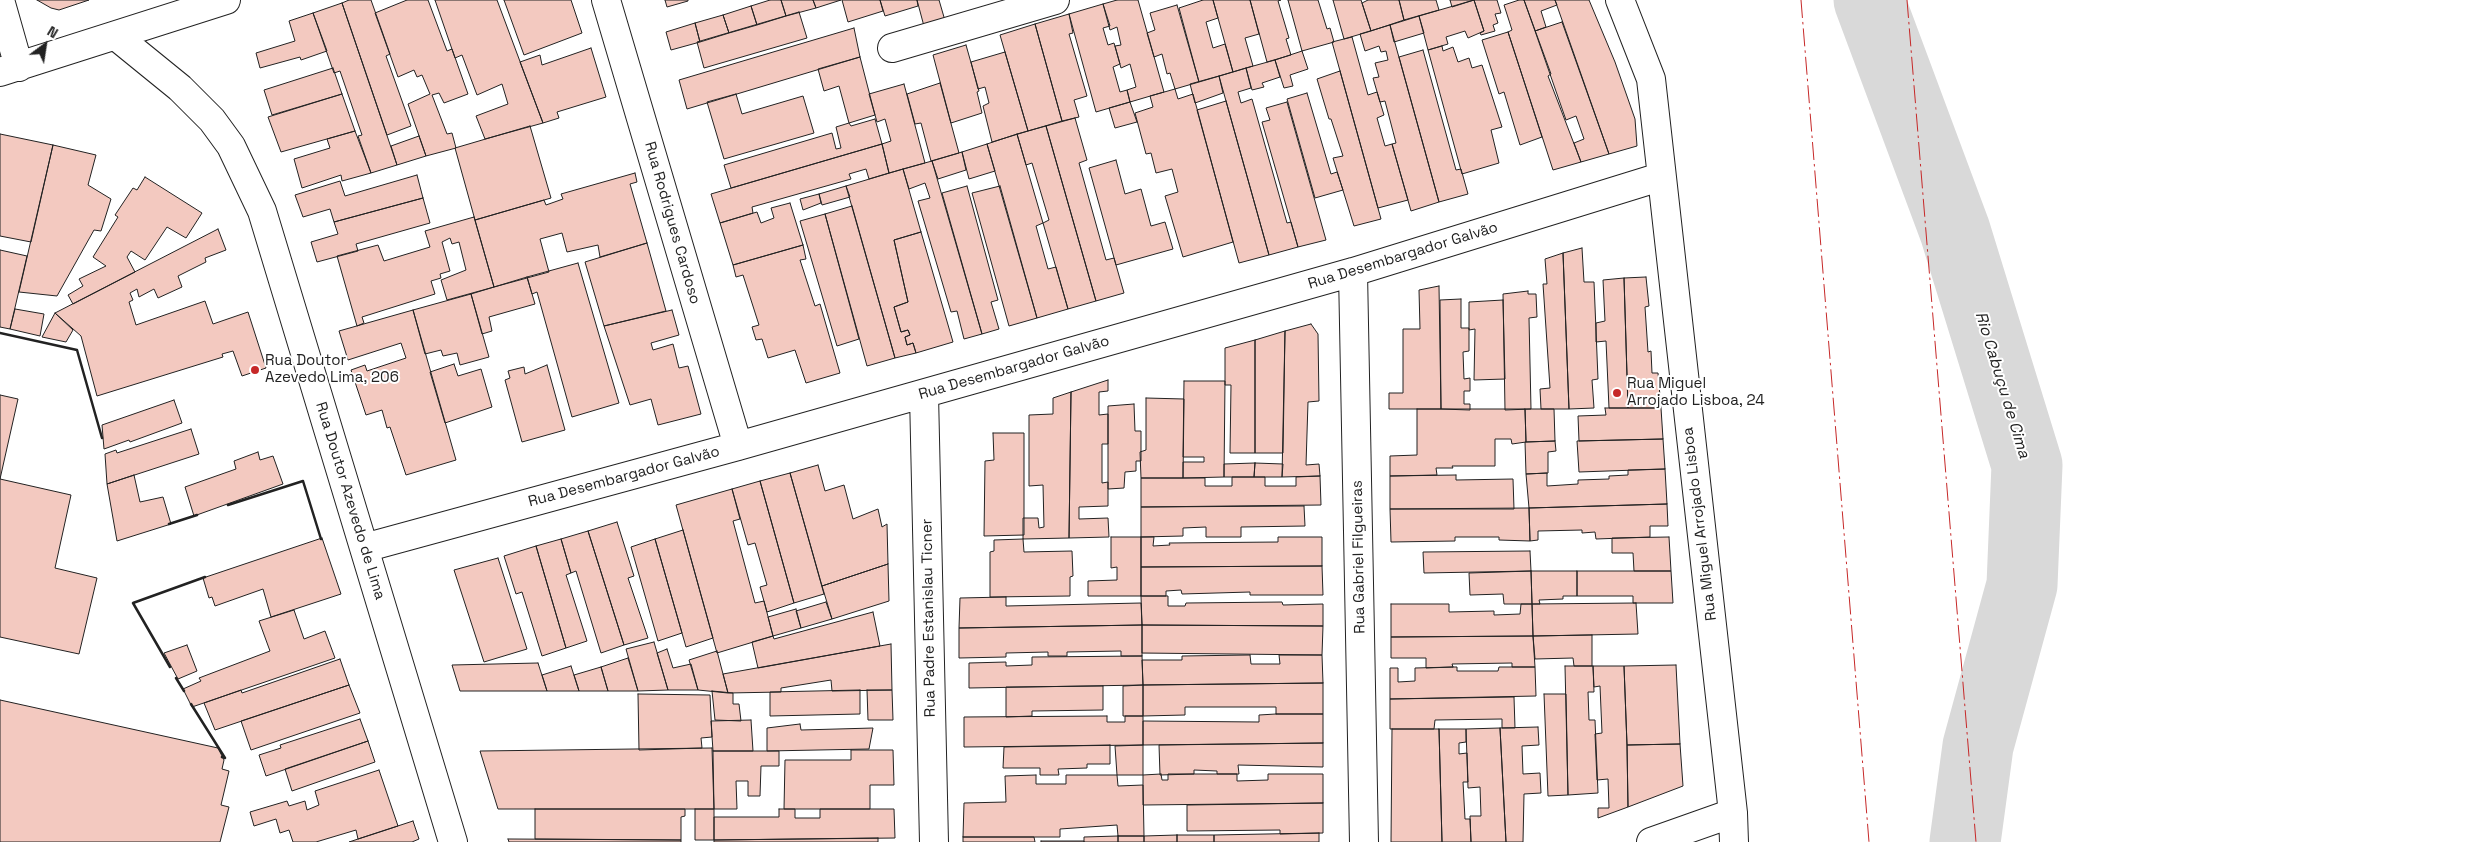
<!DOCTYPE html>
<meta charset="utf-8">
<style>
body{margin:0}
#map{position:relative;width:2486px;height:842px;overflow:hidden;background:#fff;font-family:"Space Grotesk",sans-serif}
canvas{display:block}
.north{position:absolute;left:20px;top:20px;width:50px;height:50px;-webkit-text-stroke:4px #fff;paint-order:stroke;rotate:31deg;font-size:14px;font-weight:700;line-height:20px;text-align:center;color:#222}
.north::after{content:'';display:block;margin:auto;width:18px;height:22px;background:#222;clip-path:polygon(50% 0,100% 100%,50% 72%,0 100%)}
</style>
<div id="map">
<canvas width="2486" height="842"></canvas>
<div class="north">N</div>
</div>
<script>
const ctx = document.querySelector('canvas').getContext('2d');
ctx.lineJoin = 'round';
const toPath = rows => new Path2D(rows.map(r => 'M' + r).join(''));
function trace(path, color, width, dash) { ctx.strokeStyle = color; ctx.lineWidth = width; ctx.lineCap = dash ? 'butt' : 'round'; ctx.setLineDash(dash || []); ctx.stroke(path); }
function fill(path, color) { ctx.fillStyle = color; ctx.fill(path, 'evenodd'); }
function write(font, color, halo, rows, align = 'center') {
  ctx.font = font + ' "Space Grotesk",sans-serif'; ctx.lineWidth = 4; ctx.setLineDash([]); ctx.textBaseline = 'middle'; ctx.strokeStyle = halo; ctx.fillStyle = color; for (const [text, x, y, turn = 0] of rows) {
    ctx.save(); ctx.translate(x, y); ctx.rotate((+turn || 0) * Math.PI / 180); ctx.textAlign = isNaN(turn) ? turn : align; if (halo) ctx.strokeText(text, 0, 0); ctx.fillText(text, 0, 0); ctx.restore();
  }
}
const river = toPath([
 [1869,0,1955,231,2027,465,2022,585,1978,746,1965,842]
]);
const building = toPath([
 [37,0,89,0,59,10,51,8,37,0],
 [349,0,371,0,390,54,386,56,411,126,387,135,342,3,349,0],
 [407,0,428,0,447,51,452,49,468,94,444,103,439,93,432,95,447,134,452,133,456,148,426,156,408,104,430,94,422,75,417,77,414,70,398,77,375,13,407,0],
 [435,0,497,0,543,123,485,139,476,116,508,104,502,84,477,95,462,55,455,58,435,0],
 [504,0,571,0,582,33,524,55,504,0],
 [665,0,688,0,688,1,667,7,665,0],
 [770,0,781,0,786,16,757,25,751,6,770,0],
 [781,0,813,0,816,8,786,16,781,0],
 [813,0,841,0,816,8,813,0],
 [842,0,880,0,883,11,848,22,842,0],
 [880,0,917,0,918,6,885,16,880,0],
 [917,0,939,0,946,24,925,30,917,0],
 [1117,0,1138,0,1164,92,1130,102,1127,90,1136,87,1130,64,1121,68,1115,46,1121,45,1117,27,1110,30,1103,4,1117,0],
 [1203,0,1213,0,1218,18,1206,22,1213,48,1225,44,1233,72,1199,82,1179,8,1203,0],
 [1213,0,1250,0,1259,34,1245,38,1253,66,1233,72,1213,0],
 [1250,0,1281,0,1278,1,1289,38,1286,39,1291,55,1267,62,1250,0],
 [1288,0,1318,0,1327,29,1330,28,1334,42,1302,51,1288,0],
 [1333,0,1361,0,1371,31,1344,39,1333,0],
 [1368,0,1399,0,1404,20,1371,31,1362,3,1368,0],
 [1399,0,1436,0,1439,10,1404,20,1399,0],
 [1450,0,1474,0,1452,7,1450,0],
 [1474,0,1497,0,1501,13,1495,14,1498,23,1493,25,1495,31,1481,35,1480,33,1484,31,1474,0],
 [1474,0,1484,31,1468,38,1465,31,1446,37,1448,44,1428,50,1419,16,1474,0],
 [1519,0,1524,0,1551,74,1548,76,1581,162,1553,170,1508,32,1512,30,1504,5,1519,0],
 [1524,0,1555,0,1557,5,1541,11,1546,27,1535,31,1524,0],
 [1555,0,1589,0,1615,62,1635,119,1637,146,1609,154,1555,0],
 [342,3,397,165,371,173,358,136,362,135,340,71,334,73,313,13,342,3],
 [1103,4,1110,26,1103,28,1108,45,1114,43,1120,64,1113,67,1120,92,1127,90,1130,102,1096,112,1069,14,1103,4],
 [1177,5,1199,82,1175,89,1170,73,1167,74,1162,54,1154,57,1147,33,1155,30,1150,13,1177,5],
 [751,6,757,25,729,33,723,15,751,6],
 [799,12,807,38,704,68,697,42,799,12],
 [313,13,327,51,301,60,300,57,260,68,256,53,295,41,289,21,313,13],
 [1069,14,1073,33,1069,34,1087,96,1074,100,1079,117,1062,121,1035,24,1069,14],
 [723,15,729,33,700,42,695,23,723,15],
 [1419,16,1424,33,1394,42,1390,25,1419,16],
 [1562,22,1609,154,1581,162,1574,143,1584,139,1576,116,1566,120,1535,31,1562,22],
 [695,23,700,42,671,50,666,32,695,23],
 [1035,24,1062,121,1028,131,1000,35,1035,24],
 [1390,25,1439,202,1411,211,1392,144,1396,143,1385,101,1380,102,1373,78,1379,77,1375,63,1388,60,1386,51,1381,52,1379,46,1365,51,1360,34,1390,25],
 [854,28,860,57,687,109,679,80,854,28],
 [1508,32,1542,137,1520,145,1504,92,1499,94,1482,40,1508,32],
 [1352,37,1368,95,1377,92,1384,115,1377,118,1385,146,1392,144,1408,200,1378,208,1332,42,1352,37],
 [966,45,979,91,977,92,982,113,951,123,933,55,966,45],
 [1442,46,1443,51,1453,47,1458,62,1469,58,1472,68,1482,65,1502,127,1491,130,1499,163,1462,174,1428,50,1442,46],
 [591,48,606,97,557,112,559,118,543,123,520,62,540,55,542,65,591,48],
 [1423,50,1456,170,1461,169,1468,194,1439,202,1399,57,1423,50],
 [1302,51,1308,69,1290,75,1293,86,1284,88,1275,60,1302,51],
 [1005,52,1028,131,992,142,983,106,989,103,985,87,978,89,971,62,1005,52],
 [860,57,875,115,849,123,839,86,824,91,818,69,860,57],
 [1275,60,1280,77,1262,83,1264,87,1252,90,1246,68,1275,60],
 [333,68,342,94,272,115,264,90,333,68],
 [1246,68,1251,88,1238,92,1241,103,1252,99,1287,223,1291,222,1298,247,1269,255,1219,76,1246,68],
 [1340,71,1381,219,1354,226,1333,158,1343,156,1331,119,1329,119,1317,79,1340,71],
 [1219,76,1223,93,1195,103,1190,84,1219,76],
 [940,83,959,153,931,161,921,123,915,124,907,94,940,83],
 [904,84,925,163,889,173,882,144,891,141,885,119,877,122,869,94,904,84],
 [1175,89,1178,99,1193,94,1233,242,1183,257,1165,196,1178,192,1172,169,1156,173,1151,153,1146,154,1135,113,1153,107,1150,96,1175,89],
 [1307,93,1331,174,1337,172,1343,190,1315,198,1287,99,1307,93],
 [342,94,355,131,281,152,268,117,342,94],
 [736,94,742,114,803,96,814,133,724,159,707,102,736,94],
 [1226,101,1269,255,1239,263,1197,110,1226,101],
 [1130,102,1137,122,1115,128,1109,108,1130,102],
 [1287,102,1326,240,1298,247,1262,122,1270,120,1266,108,1287,102],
 [1075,118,1087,160,1079,163,1106,260,1114,258,1124,293,1096,301,1046,126,1075,118],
 [875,119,882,144,731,188,724,165,832,133,836,149,841,148,836,127,849,123,851,126,875,119],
 [530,126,551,198,475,220,455,148,530,126],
 [1046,126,1096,301,1068,309,1043,223,1049,220,1032,163,1026,165,1017,134,1046,126],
 [355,131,371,173,342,181,341,175,302,188,294,159,330,148,327,139,355,131],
 [0,134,53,145,31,242,0,236,0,134],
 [1017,134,1043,223,1036,226,1048,269,1056,267,1068,309,1037,318,987,144,1017,134],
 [419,136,426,156,397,165,391,146,419,136],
 [882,144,889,173,869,179,866,169,849,174,851,179,752,207,753,213,720,223,711,194,882,144],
 [987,144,995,171,969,179,962,152,987,144],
 [53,145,96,155,88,185,111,199,101,231,94,230,57,296,19,292,53,145],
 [962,152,966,170,938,179,932,161,962,152],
 [1116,160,1125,194,1141,189,1151,226,1165,222,1173,249,1116,265,1089,168,1116,160],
 [932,161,982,334,964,339,957,311,951,312,918,201,930,198,925,183,909,189,903,169,932,161],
 [903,169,921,232,894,240,908,302,894,307,901,332,908,330,910,335,905,337,907,345,913,343,916,353,895,358,846,186,903,169],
 [635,173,637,182,630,184,647,243,600,257,598,245,567,252,562,233,540,239,549,272,494,287,475,220,544,200,546,205,563,199,561,194,635,173],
 [417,175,423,198,334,222,330,209,303,217,295,195,340,181,345,196,417,175],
 [145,177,202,213,186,238,167,227,145,260,131,251,127,257,135,272,73,304,68,295,83,286,79,279,106,266,93,257,118,217,115,215,133,188,137,190,145,177],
 [846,186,850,197,822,205,819,194,846,186],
 [967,186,998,300,991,302,999,329,982,334,942,193,967,186],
 [1000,186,1037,318,1009,326,972,193,1000,186],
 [819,194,821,203,803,210,800,199,819,194],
 [423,198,430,223,356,244,358,251,317,262,311,242,338,234,334,222,423,198],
 [790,203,803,245,733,265,720,223,757,212,761,223,774,218,771,208,790,203],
 [852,206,895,358,867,366,825,214,852,206],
 [825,214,859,339,837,346,800,221,825,214],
 [474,217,494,287,447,300,441,280,466,270,459,242,452,244,450,238,442,242,450,271,440,274,441,278,431,281,435,294,362,317,364,323,357,326,337,256,378,245,384,261,430,247,425,231,474,217],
 [218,229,226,250,205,258,206,262,178,276,182,287,158,298,154,289,139,297,137,289,130,293,133,300,129,302,136,325,205,301,213,324,248,312,266,368,242,376,233,351,222,354,223,357,97,396,81,336,55,313,218,229],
 [921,232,953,342,916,353,913,343,907,345,905,337,910,335,908,330,901,332,894,307,908,302,894,240,921,232],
 [647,243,666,311,604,326,585,262,647,243],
 [803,245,806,259,800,260,815,306,820,304,840,373,806,383,795,350,768,358,762,339,756,340,752,327,759,325,743,275,736,277,733,265,803,245],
 [1582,248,1584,282,1594,282,1598,379,1592,380,1594,408,1569,409,1563,253,1582,248],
 [0,250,27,256,10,329,0,327,0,250],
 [1563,253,1569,409,1541,409,1540,389,1550,388,1543,284,1547,284,1545,259,1563,253],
 [578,263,619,403,572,417,537,292,532,294,527,277,578,263],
 [527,277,535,304,489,317,492,331,482,334,471,294,527,277],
 [1646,277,1649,306,1645,307,1648,352,1651,351,1652,373,1658,373,1661,408,1628,408,1624,278,1646,277],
 [1624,278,1628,408,1609,408,1606,341,1596,342,1596,323,1605,321,1603,280,1624,278],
 [1439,286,1441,409,1389,409,1389,393,1403,393,1403,329,1420,329,1419,290,1439,286],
 [1528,291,1528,294,1536,294,1537,317,1529,318,1531,409,1505,410,1503,294,1528,291],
 [471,294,489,357,460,365,457,353,443,356,441,350,425,354,413,310,471,294],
 [1461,299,1461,328,1469,328,1469,351,1463,352,1464,379,1470,378,1470,391,1464,391,1464,404,1470,404,1470,410,1441,409,1440,300,1461,299],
 [1503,300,1505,379,1474,380,1475,329,1469,330,1469,302,1503,300],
 [15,309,44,314,40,336,10,329,15,309],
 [413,310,456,460,406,475,390,427,387,428,382,410,366,415,351,370,365,365,367,371,406,358,401,343,348,360,339,331,413,310],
 [672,310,679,335,651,343,653,350,673,344,679,368,688,366,701,414,658,425,651,399,630,405,604,326,672,310],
 [55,313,73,330,66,342,42,337,55,313],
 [1311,324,1318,334,1319,401,1308,402,1306,465,1319,464,1320,476,1282,477,1285,331,1311,324],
 [1285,331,1283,453,1255,453,1255,340,1285,331],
 [1255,340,1255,453,1230,453,1231,385,1225,385,1225,348,1255,340],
 [454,364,458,376,481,369,492,407,445,423,430,372,454,364],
 [547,365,565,430,522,442,505,380,510,378,508,371,524,367,525,374,547,365],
 [1108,380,1108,391,1099,392,1099,415,1108,414,1108,444,1102,444,1102,483,1108,482,1108,506,1079,507,1079,519,1108,518,1109,537,1069,538,1071,392,1108,380],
 [1184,381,1225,381,1224,477,1183,478,1183,462,1204,462,1204,457,1183,457,1184,381],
 [1071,392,1069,538,1023,539,1023,518,1038,518,1039,528,1044,527,1043,485,1029,486,1029,415,1053,414,1053,398,1071,392],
 [0,395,18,399,0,479,0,395],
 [1146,398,1184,399,1183,478,1141,478,1140,452,1146,450,1146,398],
 [174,400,182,423,130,442,129,440,104,449,102,425,174,400],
 [1134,404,1135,431,1141,431,1141,461,1136,461,1136,471,1125,472,1124,488,1108,489,1108,406,1134,404],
 [1605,408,1661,408,1663,439,1579,441,1578,416,1606,415,1605,408],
 [1417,409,1525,409,1526,442,1512,444,1511,439,1495,439,1495,466,1452,466,1453,468,1436,468,1437,475,1390,476,1390,456,1417,455,1417,409],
 [1525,409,1554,409,1555,441,1526,442,1525,409],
 [191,429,199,454,107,484,105,454,116,450,117,453,191,429],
 [993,433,1024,433,1024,535,984,536,985,461,994,460,993,433],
 [1663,439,1665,469,1579,472,1577,441,1663,439],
 [1555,441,1556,451,1548,452,1548,473,1526,474,1525,442,1555,441],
 [258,452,260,460,273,456,283,484,194,516,185,487,236,469,234,461,258,452],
 [1255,463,1254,477,1224,477,1224,464,1255,463],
 [1255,463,1283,464,1282,477,1254,477,1255,463],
 [818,465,825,491,844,485,853,519,878,509,882,527,887,524,888,564,822,586,790,473,818,465],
 [1665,469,1667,504,1529,508,1526,474,1547,473,1547,486,1578,484,1578,480,1609,479,1609,476,1628,475,1628,470,1665,469],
 [790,473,824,594,794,603,760,481,790,473],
 [134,475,140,502,163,497,171,524,117,541,107,484,134,475],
 [1456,475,1456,480,1513,479,1514,509,1390,509,1390,476,1456,475],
 [1320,476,1321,505,1141,507,1141,478,1205,478,1205,486,1232,486,1232,477,1265,477,1265,486,1296,486,1296,477,1320,476],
 [0,479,71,495,55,568,97,578,79,654,0,637,0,479],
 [760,481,794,603,767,612,760,587,767,585,755,543,748,545,732,489,760,481],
 [732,489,740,519,733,521,755,603,764,601,773,636,717,653,676,505,732,489],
 [1667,504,1668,526,1650,526,1650,537,1596,539,1595,532,1582,533,1582,530,1538,531,1538,540,1530,541,1529,508,1667,504],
 [1304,506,1305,526,1241,527,1241,537,1206,537,1206,527,1183,528,1183,536,1141,537,1141,507,1304,506],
 [1529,508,1530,541,1499,540,1499,537,1455,537,1455,541,1391,542,1390,509,1529,508],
 [617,522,634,576,628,578,648,638,624,645,588,531,617,522],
 [683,530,713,638,686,647,655,539,683,530],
 [588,531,624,645,601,653,576,571,571,573,561,539,588,531],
 [1111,537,1141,537,1141,596,1088,596,1088,581,1117,580,1117,567,1111,568,1111,537],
 [1141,537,1154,537,1153,546,1170,545,1169,543,1278,542,1278,537,1322,537,1322,566,1141,567,1141,537],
 [1669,537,1671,571,1634,571,1633,553,1612,553,1612,538,1669,537],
 [322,538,341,594,271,617,263,589,215,606,212,597,209,598,203,578,322,538],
 [561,539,571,573,566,575,587,641,566,648,536,546,561,539],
 [655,539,682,633,658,641,631,547,655,539],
 [1023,539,1024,552,1072,551,1073,576,1070,577,1070,596,990,597,990,552,994,551,994,540,1023,539],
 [536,546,566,648,542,656,522,592,516,594,504,556,536,546],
 [1530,551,1531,571,1424,573,1423,552,1530,551],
 [498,558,527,649,484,662,454,570,498,558],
 [888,564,889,601,832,619,822,586,888,564],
 [1322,566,1323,595,1250,595,1250,592,1182,594,1181,590,1166,591,1166,596,1141,596,1141,567,1322,566],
 [1531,571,1532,604,1504,604,1503,594,1470,595,1469,573,1531,571],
 [1531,571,1577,571,1577,596,1563,596,1563,599,1539,600,1540,604,1532,604,1531,571],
 [1577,571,1671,571,1673,603,1633,603,1633,596,1577,596,1577,571],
 [1141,596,1168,596,1168,606,1185,606,1186,603,1282,602,1283,605,1323,604,1323,626,1142,625,1141,596],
 [1006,597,1006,606,1141,603,1142,625,959,628,960,598,1006,597],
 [826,602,832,619,801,628,796,611,826,602],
 [1636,603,1638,634,1533,636,1532,604,1636,603],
 [1391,604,1449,604,1449,612,1494,611,1494,615,1520,614,1521,604,1532,604,1533,636,1391,637,1391,604],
 [796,609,801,628,773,636,768,617,796,609],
 [294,610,304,639,325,631,335,658,192,707,183,689,201,681,199,678,270,651,259,621,294,610],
 [873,612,880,646,758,668,752,642,773,636,774,639,873,612],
 [1142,625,1142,656,1121,656,1121,651,1067,652,1067,656,1048,656,1048,652,1006,653,1006,657,959,658,959,628,1142,625],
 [1142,625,1323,626,1322,655,1142,653,1142,625],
 [1592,635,1592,666,1574,666,1573,658,1535,659,1533,636,1592,635],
 [1533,636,1535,667,1512,667,1512,663,1452,664,1453,667,1426,668,1426,658,1391,658,1391,637,1533,636],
 [654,642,668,690,638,691,626,649,654,642],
 [891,644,892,690,832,691,831,680,781,688,781,692,728,693,723,674,891,644],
 [187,645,197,671,178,679,164,653,187,645],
 [667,649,673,668,691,664,698,690,668,690,657,653,667,649],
 [717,651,723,674,728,693,698,690,689,660,717,651],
 [1250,655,1251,664,1280,664,1279,655,1322,655,1323,683,1143,685,1142,660,1182,660,1182,656,1250,655],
 [1142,656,1143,685,969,688,969,663,1006,662,1006,666,1032,665,1032,657,1142,656],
 [628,658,638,691,608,691,601,667,628,658],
 [340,659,349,685,215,730,204,703,241,690,242,693,340,659],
 [538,663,547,691,460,691,452,665,538,663],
 [1676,665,1680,744,1627,745,1624,666,1676,665],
 [571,666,579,691,547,691,542,675,571,666],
 [1565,666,1593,666,1594,692,1588,692,1589,720,1595,720,1598,793,1568,795,1565,666],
 [1593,666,1624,666,1627,745,1628,807,1598,818,1598,808,1609,808,1608,779,1597,780,1595,734,1602,733,1600,686,1594,687,1593,666],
 [601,667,608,691,579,691,574,675,601,667],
 [1453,667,1457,667,1457,671,1498,671,1499,667,1535,667,1536,696,1390,699,1390,668,1398,668,1398,682,1415,681,1415,668,1453,667],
 [1323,683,1323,714,1276,714,1276,707,1185,707,1185,715,1143,716,1143,685,1323,683],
 [349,685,360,713,251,750,241,721,349,685],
 [1143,685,1143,716,1123,716,1123,686,1143,685],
 [1103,686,1103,710,1032,711,1032,716,1006,717,1006,687,1103,686],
 [860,690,860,714,770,716,770,692,860,690],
 [867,690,892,690,893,720,868,720,867,690],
 [712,691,733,693,733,704,739,704,741,721,715,720,712,691],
 [638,694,710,695,712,737,701,738,702,748,639,750,638,694],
 [1544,694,1566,694,1568,795,1548,796,1544,694],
 [1514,697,1515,728,1502,728,1502,719,1435,720,1434,729,1390,729,1390,699,1514,697],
 [0,700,218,748,224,760,222,769,229,771,221,805,229,807,220,842,0,842,0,700],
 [1276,714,1323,714,1323,743,1143,745,1143,721,1259,722,1259,715,1276,714],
 [1107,716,1107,722,1125,722,1125,716,1143,716,1143,745,964,747,964,717,1107,716],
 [360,719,368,741,266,776,259,755,281,748,280,745,360,719],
 [751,720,753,751,713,751,711,721,751,720],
 [800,724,801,730,873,728,869,749,767,751,767,728,800,724],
 [1538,727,1539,745,1522,746,1523,774,1540,773,1541,793,1524,794,1523,842,1506,842,1500,728,1538,727],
 [1500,728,1506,842,1471,842,1470,816,1481,816,1480,787,1468,788,1466,729,1500,728],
 [1392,729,1439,729,1442,842,1391,842,1392,729],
 [1439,729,1466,729,1466,742,1459,743,1459,754,1467,753,1468,782,1463,782,1465,819,1470,819,1471,842,1442,842,1439,729],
 [368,741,375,762,292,791,285,769,368,741],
 [1323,743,1323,767,1238,765,1239,774,1217,774,1217,771,1194,770,1194,774,1160,775,1159,745,1323,743],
 [1680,744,1683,786,1628,807,1627,745,1680,744],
 [1110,745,1110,764,1087,764,1087,768,1058,769,1059,775,1040,775,1040,768,1003,768,1004,747,1110,745],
 [1143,745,1143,775,1117,775,1115,746,1143,745],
 [712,748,714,809,498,809,480,751,712,748],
 [851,750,893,750,894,785,870,785,870,809,784,809,785,760,851,760,851,750],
 [713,751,779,751,779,766,761,766,760,796,748,796,748,781,736,781,737,809,714,809,713,751],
 [379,770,398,826,358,839,356,830,316,842,293,842,289,830,280,833,276,819,254,826,250,812,287,801,289,806,305,801,307,810,319,805,315,791,379,770],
 [1161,774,1162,780,1168,780,1168,774,1237,774,1237,781,1268,780,1268,774,1323,774,1323,803,1143,805,1143,775,1161,774],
 [1036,775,1036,784,1066,784,1066,775,1117,775,1118,786,1143,785,1144,836,1118,836,1117,825,1060,829,1060,837,963,837,964,803,1006,802,1005,776,1036,775],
 [1323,803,1323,833,1280,834,1280,830,1187,831,1187,805,1323,803],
 [535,809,685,809,685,816,681,817,681,840,535,839,535,809],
 [695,809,714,809,714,840,695,840,695,809],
 [779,809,795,809,795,818,820,818,820,809,894,809,895,838,714,840,714,817,779,817,779,809],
 [413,821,419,839,412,842,349,842,413,821],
 [1319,833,1319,842,1214,842,1214,835,1319,833],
 [1177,835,1177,842,1144,842,1144,836,1177,835],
 [1177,835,1214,835,1214,842,1177,842,1177,835],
 [1118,836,1118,842,1084,842,1084,837,1118,836],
 [1118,836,1144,836,1144,842,1118,842,1118,836],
 [963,837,1034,837,1035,842,963,842,963,837],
 [878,838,878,842,714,842,714,840,878,838],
 [508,839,681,840,681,842,509,842,508,839],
 [1041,841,1084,841,1084,842,1041,842,1041,841]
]);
const minor = toPath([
 [0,0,19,67],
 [606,0,738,446],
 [1620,0,1651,79,1733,813,1734,842],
 [116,36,180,88,212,120,231,146,262,211,453,842],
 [892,48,1055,0],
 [0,72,226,0],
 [1353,272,1364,842],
 [924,394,934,842],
 [364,548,738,446,1353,272,1660,177],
 [1651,842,1733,813]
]);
const wall = toPath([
 [0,333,77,350,102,438],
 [228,505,303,481,321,539],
 [169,524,197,515],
 [170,667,133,603,205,577],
 [176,678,184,691],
 [191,704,225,758,222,757]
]);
const power = toPath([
 [1801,0,1869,842],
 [1907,0,1976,842]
]);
const markers = [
 [255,370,5,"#c62828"],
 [1617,393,5,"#c62828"]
];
const streetNames = [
 ["Rua Rodrigues Cardoso",672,223,74],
 ["Rua Desembargador Galvão",1403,256,-17],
 ["Rua Desembargador Galvão",1014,368,-16],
 ["Rua Desembargador Galvão",624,477,-15],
 ["Rua Doutor Azevedo de Lima",350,501,73],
 ["Rua Miguel Arrojado Lisboa",1700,524,-97],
 ["Rua Gabriel Filgueiras",1359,557,-91],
 ["Rua Padre Estanislau Ticner",929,618,-91]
];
const poiNames = [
 ["Rua Doutor",265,361],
 ["Azevedo Lima, 206",265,378],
 ["Rua Miguel",1627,384],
 ["Arrojado Lisboa, 24",1627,401]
];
const waterNames = [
 ["Rio Cabuçu de Cima",2002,385,73]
];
trace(river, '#d9d9d9', 71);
fill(building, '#f3c9c0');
trace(building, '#222', 1);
trace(minor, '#222', 30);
trace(minor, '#fff', 28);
trace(wall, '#222', 2.5);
trace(power, '#c62828', 1, [18, 4, 2.5, 4]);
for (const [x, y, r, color] of markers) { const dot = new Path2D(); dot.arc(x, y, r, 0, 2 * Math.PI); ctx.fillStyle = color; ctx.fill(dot); trace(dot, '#fff', 2); }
write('15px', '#222', '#fff', streetNames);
write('15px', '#222', '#fff', poiNames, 'left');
write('italic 16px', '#222', '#fff', waterNames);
</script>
